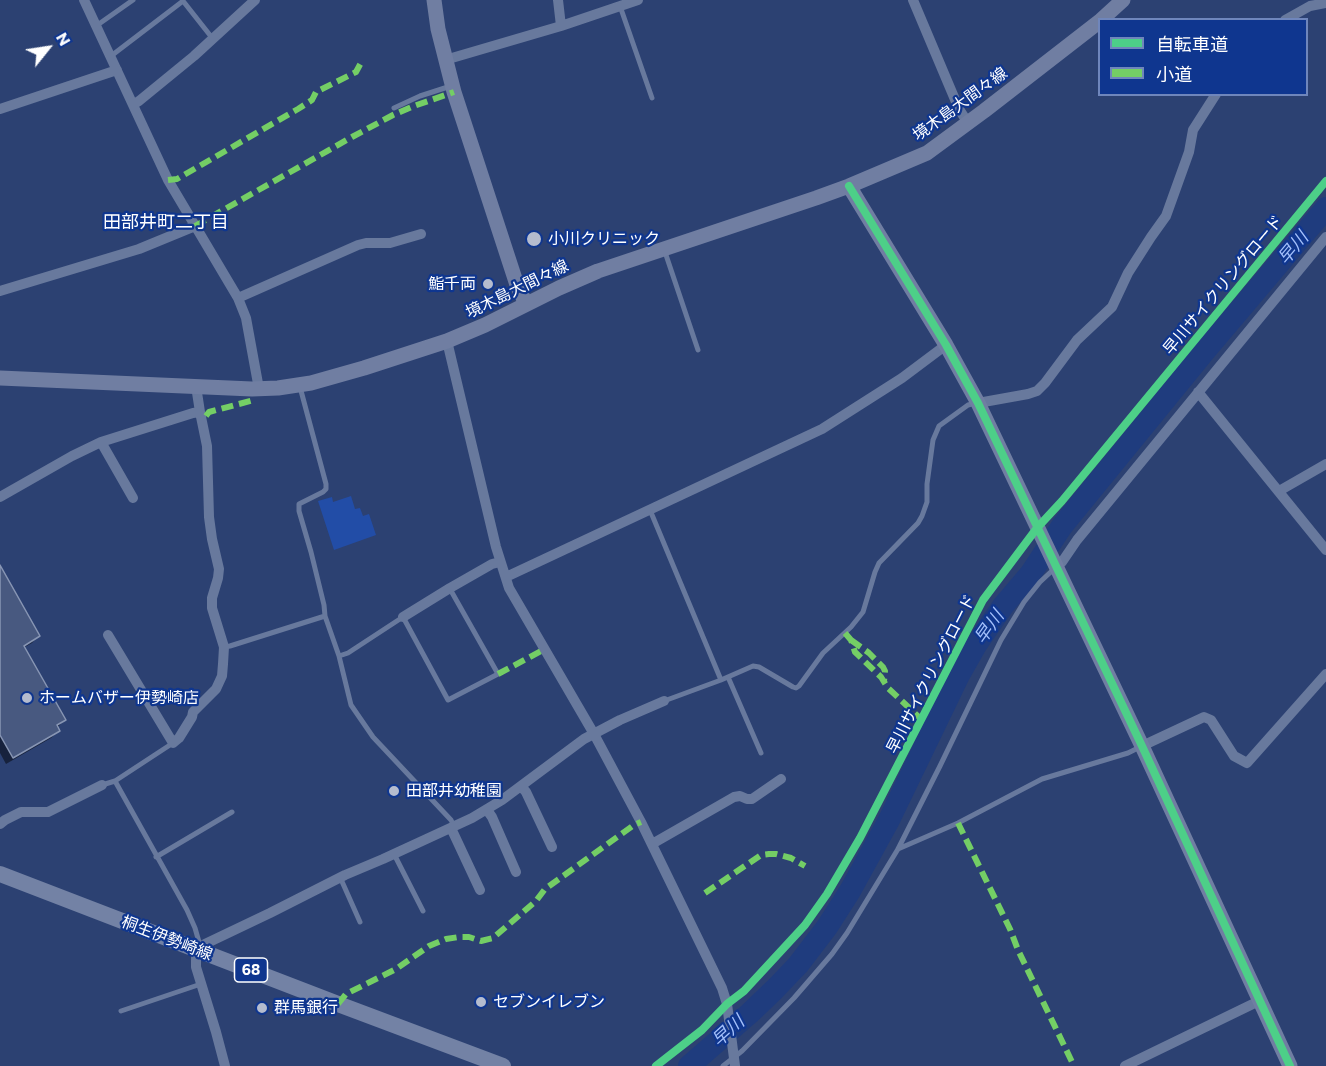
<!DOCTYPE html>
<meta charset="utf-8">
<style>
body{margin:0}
#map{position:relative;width:1326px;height:1066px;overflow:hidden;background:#2c4172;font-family:Commissioner,"Noto Sans JP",sans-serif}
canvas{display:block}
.legend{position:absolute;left:1098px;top:18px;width:210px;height:78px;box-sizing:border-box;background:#0f368f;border:2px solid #6f86bc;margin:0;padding:8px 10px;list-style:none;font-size:18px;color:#fff}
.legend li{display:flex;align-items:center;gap:12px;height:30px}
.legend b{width:30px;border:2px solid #6f86bc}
.north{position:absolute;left:18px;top:18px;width:60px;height:60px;-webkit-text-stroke:4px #0f368f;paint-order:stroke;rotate:60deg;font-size:16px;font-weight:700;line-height:24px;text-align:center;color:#fff}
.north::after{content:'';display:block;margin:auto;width:21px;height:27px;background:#fff;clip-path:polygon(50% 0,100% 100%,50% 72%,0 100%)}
</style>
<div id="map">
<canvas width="1326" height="1066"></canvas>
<ul class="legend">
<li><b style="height:8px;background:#4dcf88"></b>自転車道</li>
<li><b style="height:8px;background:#74ce65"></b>小道</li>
</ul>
<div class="north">N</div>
</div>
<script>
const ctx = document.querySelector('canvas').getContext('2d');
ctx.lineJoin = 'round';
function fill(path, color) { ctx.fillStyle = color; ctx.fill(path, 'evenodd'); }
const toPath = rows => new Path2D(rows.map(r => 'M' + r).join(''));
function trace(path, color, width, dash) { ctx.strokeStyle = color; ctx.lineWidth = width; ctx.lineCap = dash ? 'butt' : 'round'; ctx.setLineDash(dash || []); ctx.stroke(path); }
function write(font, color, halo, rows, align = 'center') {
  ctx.font = font + ' Commissioner,"Noto Sans JP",sans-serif'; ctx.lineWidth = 4.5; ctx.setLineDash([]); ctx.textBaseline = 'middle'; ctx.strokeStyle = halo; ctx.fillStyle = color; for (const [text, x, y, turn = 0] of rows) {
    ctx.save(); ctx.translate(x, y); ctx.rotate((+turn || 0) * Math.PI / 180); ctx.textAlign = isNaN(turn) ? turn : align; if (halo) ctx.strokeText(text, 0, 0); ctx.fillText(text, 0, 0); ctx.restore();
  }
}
const green = toPath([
 [351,496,355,509,360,508,363,516,369,514,376,535,334,550,318,501,332,497,333,502]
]);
const shadow = toPath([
 [0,568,38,636,32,643,23,648,64,720,58,727,58,731,51,738,6,764,0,753]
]);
const river = toPath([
 [689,1066,750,1013,775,989,798,965,827,927,850,891,889,820,959,675,976,645,1003,606,1031,573,1062,526,1204,352,1326,208]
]);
const building = toPath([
 [0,565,40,636,24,646,66,720,57,725,60,731,13,758,0,735,0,565]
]);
const lane = toPath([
 [620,6,652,98],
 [96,26,133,0],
 [111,56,183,1,213,39],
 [394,108,420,96,451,86],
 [665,252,698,350],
 [300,387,326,484,326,489,323,492,299,504,299,511,311,552,324,605,325,616,339,656,351,705,373,737,451,820,454,826],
 [650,510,721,680],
 [224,647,230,646,325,616],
 [339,656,348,653,403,617,448,700,498,674,450,589],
 [728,677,761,753],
 [664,701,721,680,753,666,759,667,793,687,796,688,799,686,823,653,851,627,863,612,875,572,879,563,918,523,922,516,927,502,927,484,933,440,939,426,968,405,976,403],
 [115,781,187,910,195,928,199,942,199,949],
 [102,785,115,781,173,743],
 [898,849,958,823,1042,779,1128,753,1142,746],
 [394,854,423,911],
 [156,857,232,812],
 [340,877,360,922],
 [121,1011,201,984],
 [723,1066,742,1051,794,998,832,954,847,933,898,849,940,766,1001,640,1024,602,1040,582,1055,568]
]);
const street = toPath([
 [84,0,168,180,238,298,246,318,259,389],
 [558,0,561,26],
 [913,0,959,109,968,123],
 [1285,20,1310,6,1326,3],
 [445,60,561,26,638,0],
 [134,104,139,101,194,56,255,0],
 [0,109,117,70],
 [0,291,139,249,195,226],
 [238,298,358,245,366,243,390,243,421,234],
 [447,341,496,547,509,588,594,734,641,822,722,988,727,1004,735,1066],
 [1198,392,1326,550],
 [978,403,1028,394,1037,391,1045,383,1077,340,1112,307,1128,273,1151,237,1166,216,1189,152,1193,130,1216,94],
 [101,442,133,498],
 [1279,491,1326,464],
 [0,497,72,456,101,442,193,413,200,412],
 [1056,567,1062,562,1077,540,1326,237],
 [506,577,822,429,902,378,946,345],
 [403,617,450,588,492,564,500,562],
 [108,635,173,743,179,738,192,717,193,712,216,689,222,676,223,664,224,647,212,608,212,598,218,578,219,569,212,539,209,517,207,446,200,412,196,386],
 [1142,746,1204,717,1211,720,1234,756,1247,763,1326,674],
 [521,786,526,792,552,847],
 [487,810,492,817,516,872],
 [0,824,5,820,21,812,48,812,102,785],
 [451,828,480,890],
 [652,844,734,797,740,796,747,799,752,799,781,779],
 [225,1066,216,1032,196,967,196,958,205,944,270,913,345,875,383,859,472,818,502,800,584,739,620,720,664,701],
 [1125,1066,1259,1001]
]);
const secondary = toPath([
 [434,0,438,29,454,92,517,285,526,304],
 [1101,20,1123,0],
 [849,186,946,345,978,403,1142,746,1290,1066],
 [0,378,252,389,278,388,311,383,364,368,447,341,485,325,559,288,598,271,816,198,849,186,927,153,984,111,1100,21]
]);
const primary = toPath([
 [0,874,338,1004,503,1066]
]);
const quiet = toPath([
 [168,180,177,179,298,109,312,100,316,92,356,72,363,59],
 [195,226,352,137,393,115,414,106,454,92],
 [206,416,209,412,254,400],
 [845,633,851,640,855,652,881,677,888,688,922,720],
 [851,640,869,653,883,667,885,671,884,681],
 [498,674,545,649],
 [958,823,1010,929,1018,950,1074,1066],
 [705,893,761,855,769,854,776,854,791,858,805,866],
 [338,1004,346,994,396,969,429,946,446,939,459,937,469,937,481,941,493,938,536,901,545,889,634,825,641,822]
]);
const cycleway = toPath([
 [849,186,946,345,978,403,1142,746,1290,1066],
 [656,1066,702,1030,727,1004,744,991,805,925,827,894,860,838,983,600,1037,528,1062,501,1326,181]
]);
const markers = [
 [534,239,8,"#b5bcce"],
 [488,284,6,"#b5bcce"],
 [27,698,6,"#b5bcce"],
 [394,791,6,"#b5bcce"],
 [481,1002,6,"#b5bcce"],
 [262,1008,6,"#b5bcce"]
];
const shields = [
 [251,970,33]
];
const shieldNames = [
 ["68",251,970]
];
const streetNames = [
 ["境木島大間々線",960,104,-36],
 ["早川サイクリングロード",1223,285,-50],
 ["境木島大間々線",517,289,-26],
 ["早川サイクリングロード",931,674,-63],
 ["桐生伊勢崎線",167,938,21]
];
const poiNames = [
 ["小川クリニック",548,239],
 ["鮨千両",476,284,"right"],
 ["ホームバザー伊勢崎店",39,698],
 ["田部井幼稚園",406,791],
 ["セブンイレブン",493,1002],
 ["群馬銀行",274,1008]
];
const neighbourhoodNames = [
 ["田部井町二丁目",166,222]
];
const waterNames = [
 ["早川",1293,248,-50],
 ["早川",989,627,-55],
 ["早川",728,1031,-42]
];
fill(green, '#224da7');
fill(shadow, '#0007');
trace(river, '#1f3c7e', 22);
fill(building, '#485980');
trace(building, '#8896b4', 1.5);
trace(lane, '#68799d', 5);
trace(street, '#68799d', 10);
trace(secondary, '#707ea2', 15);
trace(primary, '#7382a5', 16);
trace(quiet, '#74ce65', 6, [12, 6]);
trace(cycleway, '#4dcf88', 8);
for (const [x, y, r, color] of markers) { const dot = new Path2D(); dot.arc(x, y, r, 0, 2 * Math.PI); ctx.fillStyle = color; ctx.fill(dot); trace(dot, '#0f368f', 2); }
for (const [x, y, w] of shields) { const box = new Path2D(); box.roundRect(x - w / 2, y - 12, w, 24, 4.5); ctx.fillStyle = '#0f368f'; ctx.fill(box); trace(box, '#fff', 1.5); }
write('bold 15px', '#fff', null, shieldNames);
write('16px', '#fff', '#0f368f', streetNames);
write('16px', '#fff', '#0f368f', poiNames, 'left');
write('18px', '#fff', '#0f368f', neighbourhoodNames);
write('italic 18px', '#a4c0fb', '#0f368f', waterNames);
</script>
